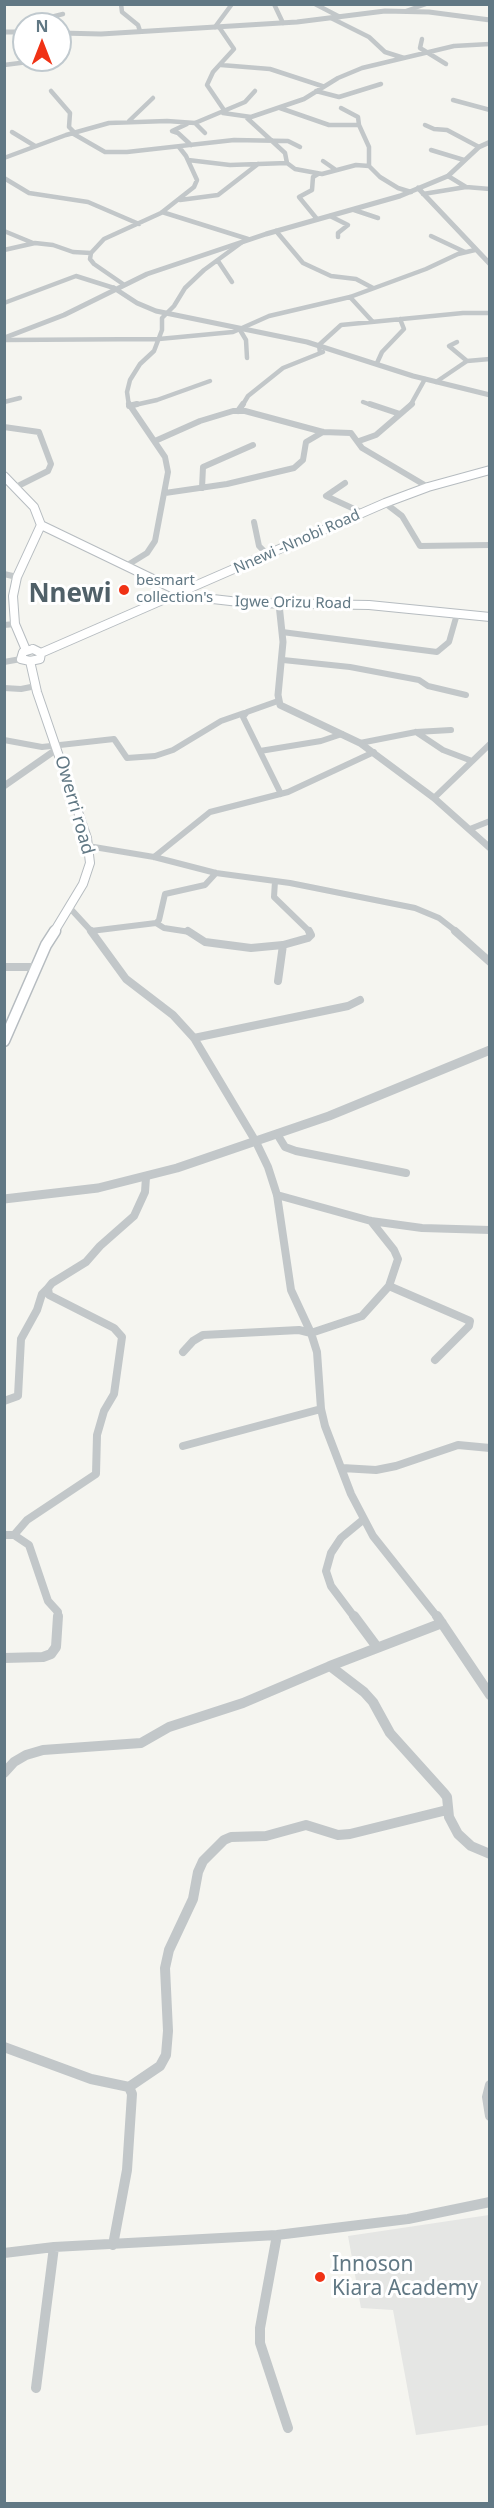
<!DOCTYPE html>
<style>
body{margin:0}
#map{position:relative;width:494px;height:2508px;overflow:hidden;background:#f5f5f0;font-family:"Noto Sans",sans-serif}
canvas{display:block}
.frame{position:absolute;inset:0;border:6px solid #617884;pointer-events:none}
.north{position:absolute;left:12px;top:12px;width:60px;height:60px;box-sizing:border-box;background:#fff;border:2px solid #c0c9ce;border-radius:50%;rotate:0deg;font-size:16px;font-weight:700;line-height:24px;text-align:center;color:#617884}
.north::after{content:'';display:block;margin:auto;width:21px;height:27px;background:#f03215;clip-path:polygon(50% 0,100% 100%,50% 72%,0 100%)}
</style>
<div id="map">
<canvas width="494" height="2508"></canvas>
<div class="frame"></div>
<div class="north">N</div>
</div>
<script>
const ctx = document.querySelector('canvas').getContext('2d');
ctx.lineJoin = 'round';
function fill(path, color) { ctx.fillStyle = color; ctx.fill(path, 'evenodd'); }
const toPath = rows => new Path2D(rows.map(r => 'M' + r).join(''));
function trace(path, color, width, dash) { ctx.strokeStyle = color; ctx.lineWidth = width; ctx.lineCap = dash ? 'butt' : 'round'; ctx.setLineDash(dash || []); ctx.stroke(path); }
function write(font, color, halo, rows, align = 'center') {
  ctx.font = font + ' "Noto Sans",sans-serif'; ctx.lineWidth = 6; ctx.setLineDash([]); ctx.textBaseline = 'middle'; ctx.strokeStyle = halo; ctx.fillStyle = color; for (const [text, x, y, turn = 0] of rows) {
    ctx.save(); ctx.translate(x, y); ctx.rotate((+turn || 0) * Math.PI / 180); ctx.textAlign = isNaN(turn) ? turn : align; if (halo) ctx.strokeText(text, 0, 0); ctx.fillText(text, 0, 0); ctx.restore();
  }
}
const built = toPath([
 [489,2215,489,2425,416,2435,393,2310,361,2308,348,2236]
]);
const minorFar3 = toPath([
 [121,4,122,12,138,25,140,31],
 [274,4,283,23],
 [315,4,340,17],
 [406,11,426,4],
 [331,18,369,37,385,52,404,58],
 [55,24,51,17,63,14],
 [215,27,232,4],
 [219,27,234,49,213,72,207,85,224,110,223,113],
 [422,39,420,48,446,64],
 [4,65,44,60],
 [221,65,270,69,322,86],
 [51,91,70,113,69,127,74,132],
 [316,91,339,97,381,84],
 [453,100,490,110],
 [280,108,329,125,359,125],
 [341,108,358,117,359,125,369,147,369,166,380,177,398,188,411,192],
 [223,113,251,117,304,99,338,78,362,68,454,46,490,44],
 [247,118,285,153,287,163,295,169,322,174,356,165,369,166],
 [129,121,153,98],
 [195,123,205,133],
 [187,124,172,131,178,133,191,145],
 [425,125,434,129,447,130,479,147],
 [12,132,35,146],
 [72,133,105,152,127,152,234,140,288,141,300,147],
 [431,150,464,160],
 [4,158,66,135,109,123,167,121,195,123,245,102,255,91],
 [188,160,230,165,287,163],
 [323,161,336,170],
 [448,176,466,187],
 [4,178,29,193,88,202,139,224],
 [423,194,466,187,490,189],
 [180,200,218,195,258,164],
 [354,210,378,218],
 [162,212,248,239],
 [330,216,348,225,338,233,338,237],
 [317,219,299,197,312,190,313,177,318,174],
 [4,231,33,243],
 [276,231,303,263,331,276,356,279,373,288],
 [431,236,465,252],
 [4,250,35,243,53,245,73,252,91,253],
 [218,261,232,282],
 [123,284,94,264,90,259,91,253,104,239,161,213,194,187,197,180,186,156,179,147],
 [350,297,372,321],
 [4,303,76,276,114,288],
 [240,330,246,340,247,358],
 [4,340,159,339,233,332,269,316,350,297,426,269,458,254,475,250],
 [457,342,449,346,467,361],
 [320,353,319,345,341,325,463,313,490,313],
 [377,363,382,352,404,329,400,319],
 [436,382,467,361,490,359],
 [4,402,20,398],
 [363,402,374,406],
 [129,406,127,392,130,380,140,364,154,351,162,330,162,318,174,306,185,288,204,270,245,240],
 [130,406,157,400,210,381],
 [242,406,248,396,283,368,323,352],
 [410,406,425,379]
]);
const minorFar2 = toPath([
 [370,404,400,414],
 [129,406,137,404],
 [238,411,243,404],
 [4,427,39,432,51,464,48,471,16,487],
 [155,441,200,421,233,411,245,411,323,432,351,433,362,448,428,487],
 [359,441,376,435,412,404],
 [345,483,326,496,363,513],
 [202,488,203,467,253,445],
 [165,493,227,484,294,468,303,460,306,442,323,432],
 [385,503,402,516,420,546,490,545],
 [254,522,259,546,268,555],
 [126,566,147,553,155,541,168,472,165,457,129,404],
 [4,574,17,577],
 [4,625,15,624],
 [282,632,437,652,449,642,457,614],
 [283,660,350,667,419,680,428,686,466,695],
 [4,662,21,659],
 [4,688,21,689,36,686],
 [278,701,247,712,243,717,281,794],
 [416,732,443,750,472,761],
 [4,740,42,747,114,739,127,758,155,756,173,750,221,721,244,713],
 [360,743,416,732,451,730],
 [260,751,321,741,342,734],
 [434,798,490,744],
 [470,829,490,821],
 [88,846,154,857,216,873,290,883,415,908,439,918,457,932],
 [154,857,210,812,288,792,374,752],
 [275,881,274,897,310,932],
 [69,907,92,932],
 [156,923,164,928,190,932],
 [91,931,156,923,159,920,165,894,205,885,216,873]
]);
const minorFar1 = toPath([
 [91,931,126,979,173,1015,194,1038,256,1142,268,1167,277,1195,291,1290,311,1333,317,1352,321,1409,325,1426,351,1494,373,1536,438,1618],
 [188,931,205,942,251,948,283,945,308,938,311,935,309,931],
 [455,931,490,962],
 [4,967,36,967],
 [278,981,283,945],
 [194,1038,348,1006,360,1000],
 [277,1134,285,1147,296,1151,406,1173],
 [277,1195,371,1221,422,1228,490,1230],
 [389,1286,470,1321,469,1326,435,1360],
 [183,1352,193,1341,203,1335,299,1330,311,1333,362,1316,389,1286,398,1259,394,1250,371,1221],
 [4,1401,18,1396,21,1339,37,1310,42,1294,48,1288],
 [183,1446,321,1409],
 [342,1468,376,1470,396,1466,458,1445,490,1448],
 [4,1535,14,1535,29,1545,48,1601,58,1612,58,1618],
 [14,1535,27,1520,96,1474,97,1435,104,1411,114,1394,122,1337,114,1328,49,1295,48,1288,52,1283,86,1262,100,1246,134,1216,145,1192,146,1177],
 [355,1618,331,1586,326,1571,331,1553,341,1538,364,1519]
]);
const minor = toPath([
 [354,1616,377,1647],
 [437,1616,490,1695],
 [4,1658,43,1657,51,1654,56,1647,58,1616],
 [330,1666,364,1692,373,1702,390,1733,444,1793,447,1797,449,1817,458,1834,471,1846,490,1854],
 [4,1773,14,1762,26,1755,43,1750,141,1743,169,1727,243,1703,330,1666,442,1623],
 [4,2047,91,2079,129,2087,132,2094,127,2170,113,2245],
 [490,2085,487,2097,490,2116],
 [129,2087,160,2066,166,2055,168,2031,165,1968,169,1950,193,1899,198,1872,203,1861,224,1840,231,1837,266,1836,306,1825,338,1835,350,1834,447,1810],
 [277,2235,260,2328,260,2343,288,2428],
 [4,2253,54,2247,277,2235,408,2219,490,2202],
 [36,2388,54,2247]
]);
const tertiaryFar2 = toPath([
 [4,32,24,32],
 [60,33,101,34,297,22,385,11,429,12,490,20],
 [418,188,490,264],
 [114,288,137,303,156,311,307,342,413,376,490,395],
 [4,338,64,315,147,274,266,234,400,196,448,176,479,147,490,142]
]);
const tertiaryFar1 = toPath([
 [279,604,283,642,278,695,280,705,360,743,434,798,490,848],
 [4,786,57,749]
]);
const tertiary = toPath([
 [4,1199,98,1188,177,1168,329,1116,490,1050]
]);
const secondaryFar1 = toPath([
 [4,476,34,507,41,525,17,577,13,596,15,624,26,650],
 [41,525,180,592,195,597,248,603,369,605,490,617],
 [33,649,41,653,40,659,30,661,21,659,23,652,33,649],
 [41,653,385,503,428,487,490,470],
 [30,661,37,692,87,838,90,863,83,884,54,932]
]);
const secondary = toPath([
 [4,1041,46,945,55,931]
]);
const markers = [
 [124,590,6,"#f03215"],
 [320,2277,6,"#f03215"]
];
const farStreetnames = [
 ["Nnewi -Nnobi Road",297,542,-24],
 ["Igwe Orizu Road",293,603,1]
];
const farPoinames = [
 ["besmart",136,581],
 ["collection's",136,598]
];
const streetNames = [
 ["Owerri road",74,805,74]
];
const nearPoinames = [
 ["Innoson",332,2265],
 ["Kiara Academy",332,2289]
];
const farTownnames = [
 ["Nnewi",70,595]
];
fill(built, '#e5e6e4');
trace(secondaryFar1, '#b6bcc0', 10);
trace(secondary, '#b6bcc0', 13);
trace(minorFar3, '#c2c7c9', 4.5);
trace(minorFar2, '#c2c7c9', 6);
trace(minorFar1, '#c2c7c9', 8);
trace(minor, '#c2c7c9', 10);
trace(tertiaryFar2, '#c2c7c9', 5);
trace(tertiaryFar1, '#c2c7c9', 7);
trace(tertiary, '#c2c7c9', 9);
trace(secondaryFar1, '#fff', 8);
trace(secondary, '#fff', 10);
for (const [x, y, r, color] of markers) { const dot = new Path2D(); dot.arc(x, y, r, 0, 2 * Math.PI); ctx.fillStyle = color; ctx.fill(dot); trace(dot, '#fff', 2); }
write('15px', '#617884', '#fff', farStreetnames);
write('15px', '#617884', '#fff', farPoinames, 'left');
write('18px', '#617884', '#fff', streetNames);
write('21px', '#617884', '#fff', nearPoinames, 'left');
write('bold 26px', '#506068', '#fff', farTownnames);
</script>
